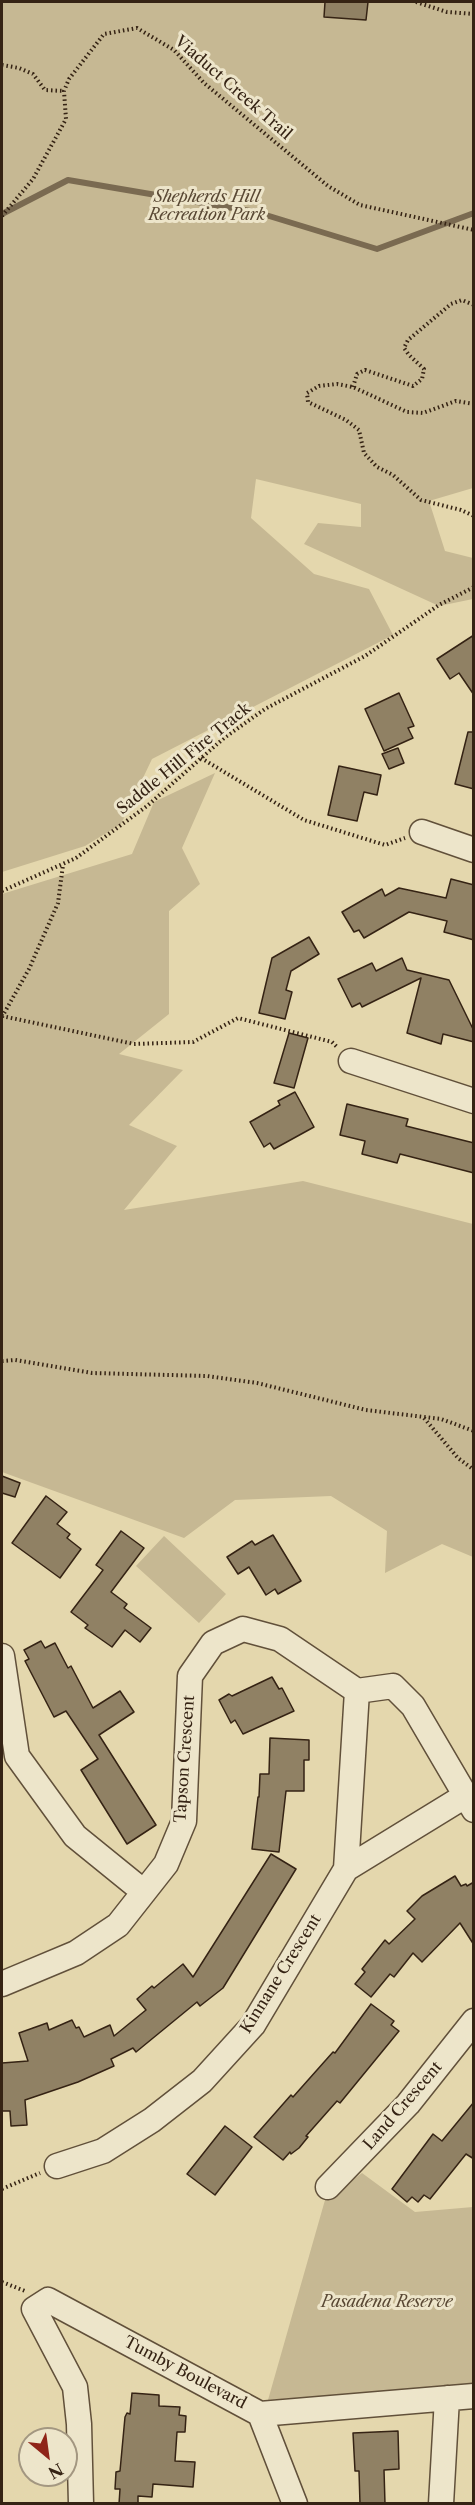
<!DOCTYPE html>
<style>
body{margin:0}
#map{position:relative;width:475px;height:2505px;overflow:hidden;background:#e4d7ad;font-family:"Libre Caslon Text",serif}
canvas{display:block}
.frame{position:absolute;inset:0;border:3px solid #352314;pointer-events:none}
.north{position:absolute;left:18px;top:2427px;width:60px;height:60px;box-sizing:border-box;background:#ede5ca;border:2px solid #a39781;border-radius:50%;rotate:151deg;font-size:16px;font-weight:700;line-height:24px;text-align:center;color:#352314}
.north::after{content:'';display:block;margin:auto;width:21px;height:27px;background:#8f2418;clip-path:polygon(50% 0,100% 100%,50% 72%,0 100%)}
</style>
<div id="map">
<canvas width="475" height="2505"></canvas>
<div class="frame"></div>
<div class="north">N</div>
</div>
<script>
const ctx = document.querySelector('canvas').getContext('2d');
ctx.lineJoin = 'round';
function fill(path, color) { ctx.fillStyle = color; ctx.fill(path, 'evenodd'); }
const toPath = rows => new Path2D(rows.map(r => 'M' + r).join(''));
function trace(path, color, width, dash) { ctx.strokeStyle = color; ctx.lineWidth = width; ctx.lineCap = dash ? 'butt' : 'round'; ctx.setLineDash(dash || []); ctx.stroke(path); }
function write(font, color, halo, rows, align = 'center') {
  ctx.font = font + ' "Libre Caslon Text",serif'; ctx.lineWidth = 6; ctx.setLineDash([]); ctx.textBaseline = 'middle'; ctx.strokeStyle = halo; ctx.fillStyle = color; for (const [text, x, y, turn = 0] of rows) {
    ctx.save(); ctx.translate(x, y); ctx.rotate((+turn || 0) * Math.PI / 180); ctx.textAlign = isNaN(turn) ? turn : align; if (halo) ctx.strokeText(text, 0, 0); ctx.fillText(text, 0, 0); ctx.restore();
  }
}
const green = toPath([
 [2,2,473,2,473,488,429,501,445,551,473,558,473,599,439,606,304,544,318,523,361,527,361,504,256,479,251,518,314,574,369,589,393,635,152,759,121,824,85,846,2,872],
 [215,773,182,848,200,884,169,911,169,1014,119,1054,183,1070,129,1125,177,1146,124,1210,303,1181,473,1224,473,1557,442,1544,385,1573,387,1531,331,1496,235,1500,184,1538,2,1472,2,894,132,854,154,802],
 [164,1536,226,1594,199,1623,136,1566],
 [362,2173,415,2212,473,2207,473,2385,268,2400,325,2200]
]);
const stream = toPath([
 [2,214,68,180,256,212,377,249,474,213]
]);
const building = toPath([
 [325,2,368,2,366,20,324,17,325,2],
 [474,635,474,695,459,673,450,679,437,659,474,635],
 [399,693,414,726,408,728,413,738,384,751,365,709,399,693],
 [468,732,474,732,474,789,455,784,468,732],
 [398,748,404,763,389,769,382,754,398,748],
 [339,766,381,775,377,795,364,792,357,821,328,815,339,766],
 [451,879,474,885,474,940,444,932,447,921,409,912,364,938,359,930,354,932,342,912,382,889,385,896,399,888,446,898,451,879],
 [309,937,319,954,291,971,286,990,292,992,285,1019,259,1013,272,958,309,937],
 [402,958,407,970,449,980,474,1031,474,1042,443,1034,441,1044,407,1033,421,978,362,1007,360,1003,352,1007,338,979,372,963,376,971,402,958],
 [289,1033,308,1038,294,1088,274,1083,289,1033],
 [295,1092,314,1127,274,1149,270,1143,264,1147,250,1122,280,1105,278,1101,295,1092],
 [347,1104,408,1119,406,1126,474,1143,474,1173,400,1154,397,1163,362,1154,365,1141,340,1135,347,1104],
 [2,1476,20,1483,15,1497,2,1493,2,1476],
 [46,1496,67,1512,57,1524,70,1534,67,1538,81,1549,60,1578,12,1543,46,1496],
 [121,1531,144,1548,111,1592,127,1604,124,1608,151,1628,140,1642,125,1630,112,1647,85,1628,88,1625,71,1612,103,1570,96,1565,121,1531],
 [273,1535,301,1581,278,1594,275,1589,266,1595,249,1567,238,1574,227,1557,252,1541,255,1545,273,1535],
 [41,1641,45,1648,55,1643,68,1668,71,1666,93,1708,120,1691,134,1712,99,1735,156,1825,127,1844,81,1770,98,1759,66,1711,54,1717,25,1661,29,1659,24,1650,41,1641],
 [272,1677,279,1689,282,1688,294,1711,243,1734,235,1720,231,1723,219,1700,229,1694,232,1696,272,1677],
 [270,1738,309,1740,309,1760,304,1760,304,1791,286,1791,279,1852,252,1849,258,1797,259,1797,260,1774,269,1774,270,1738],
 [271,1854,296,1869,223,1988,200,2006,197,2002,136,2052,133,2048,111,2059,114,2066,78,2082,25,2100,27,2125,11,2126,10,2111,2,2111,2,2063,28,2061,19,2033,47,2023,49,2030,72,2020,76,2028,79,2027,84,2037,110,2025,114,2036,146,2010,137,1999,152,1986,154,1988,183,1964,193,1977,271,1854],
 [455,1876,461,1886,466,1884,467,1886,474,1882,474,1945,460,1923,422,1962,413,1953,394,1977,390,1974,371,1997,355,1984,365,1972,362,1969,385,1940,389,1944,415,1919,407,1911,422,1896,455,1876],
 [371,2004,394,2021,391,2025,399,2031,340,2103,337,2101,306,2136,308,2137,299,2148,291,2154,290,2152,283,2160,254,2137,291,2095,293,2097,333,2052,335,2053,371,2004],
 [474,2102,474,2159,466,2154,430,2199,424,2195,418,2202,412,2197,407,2202,392,2189,433,2134,442,2141,474,2102],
 [225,2126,252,2147,215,2195,187,2174,225,2126],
 [132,2393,159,2395,159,2406,180,2407,179,2415,186,2416,185,2432,177,2432,175,2461,195,2462,193,2487,153,2484,152,2497,138,2496,138,2504,119,2504,120,2489,115,2489,116,2472,120,2471,125,2417,127,2413,130,2414,132,2393],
 [398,2431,399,2469,384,2470,385,2504,360,2504,359,2471,355,2471,353,2433,398,2431]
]);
const path = toPath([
 [416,2,447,12,474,14],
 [2,65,19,68,33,74,45,90,64,91],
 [2,216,33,179,66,119,64,91,69,79,104,34,137,28,174,50,204,83,328,186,360,205,474,230],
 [353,387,357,374,365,370,413,386,422,379,424,369,409,355,404,348,408,340,451,304,462,300,474,305],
 [474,404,456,401,423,413,407,412,353,387,337,384,319,386,307,393,308,402,346,420,359,430,364,453,377,467,393,475,421,500,461,510,474,516],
 [201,758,304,820,385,845,405,838],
 [2,891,76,858,147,806,224,738,265,709,365,656,439,605,474,587],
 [2,1016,134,1044,193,1042,238,1018,332,1042,338,1048],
 [2,1017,29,969,58,903,63,865],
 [2,1361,15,1360,92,1373,207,1376,257,1383,366,1410,441,1419,474,1431],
 [424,1418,458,1458,474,1470],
 [2,2189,40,2173],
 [2,2282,25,2291]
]);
const minor = toPath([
 [422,832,474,850],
 [351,1061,474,1101],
 [2,1656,17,1756,75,1836,144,1892],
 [346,1869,465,1796],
 [2,1984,76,1953,118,1925,166,1864,184,1821,190,1676,213,1643,243,1629,280,1639,357,1691,393,1686,413,1706,474,1810],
 [57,2166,103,2151,152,2120,202,2081,253,2025,346,1869,357,1691],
 [328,2187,408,2104,474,2021],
 [260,2414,295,2504],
 [81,2504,79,2424,75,2387,34,2309,48,2300,260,2414,474,2396],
 [441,2504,447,2398]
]);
const streetNames = [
 ["Viaduct Creek Trail",233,88,41],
 ["Saddle Hill Fire Track",184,759,-39],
 ["Tapson Crescent",185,1759,-86],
 ["Kinnane Crescent",281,1974,-58],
 ["Land Crescent",403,2106,-49],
 ["Tumby Boulevard",185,2373,28]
];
const parkNames = [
 ["Shepherds Hill",207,197],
 ["Recreation Park",207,215],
 ["Pasadena Reserve",387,2302]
];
fill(green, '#c6b893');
trace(stream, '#7a6a51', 6);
fill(building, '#908164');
trace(building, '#352314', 1.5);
trace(minor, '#61503a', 27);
trace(path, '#352314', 4, [1.5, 3]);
trace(minor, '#ede5ca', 24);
write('16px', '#352314', '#ede5ca', streetNames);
write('italic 16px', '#594834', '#ede5ca', parkNames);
</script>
